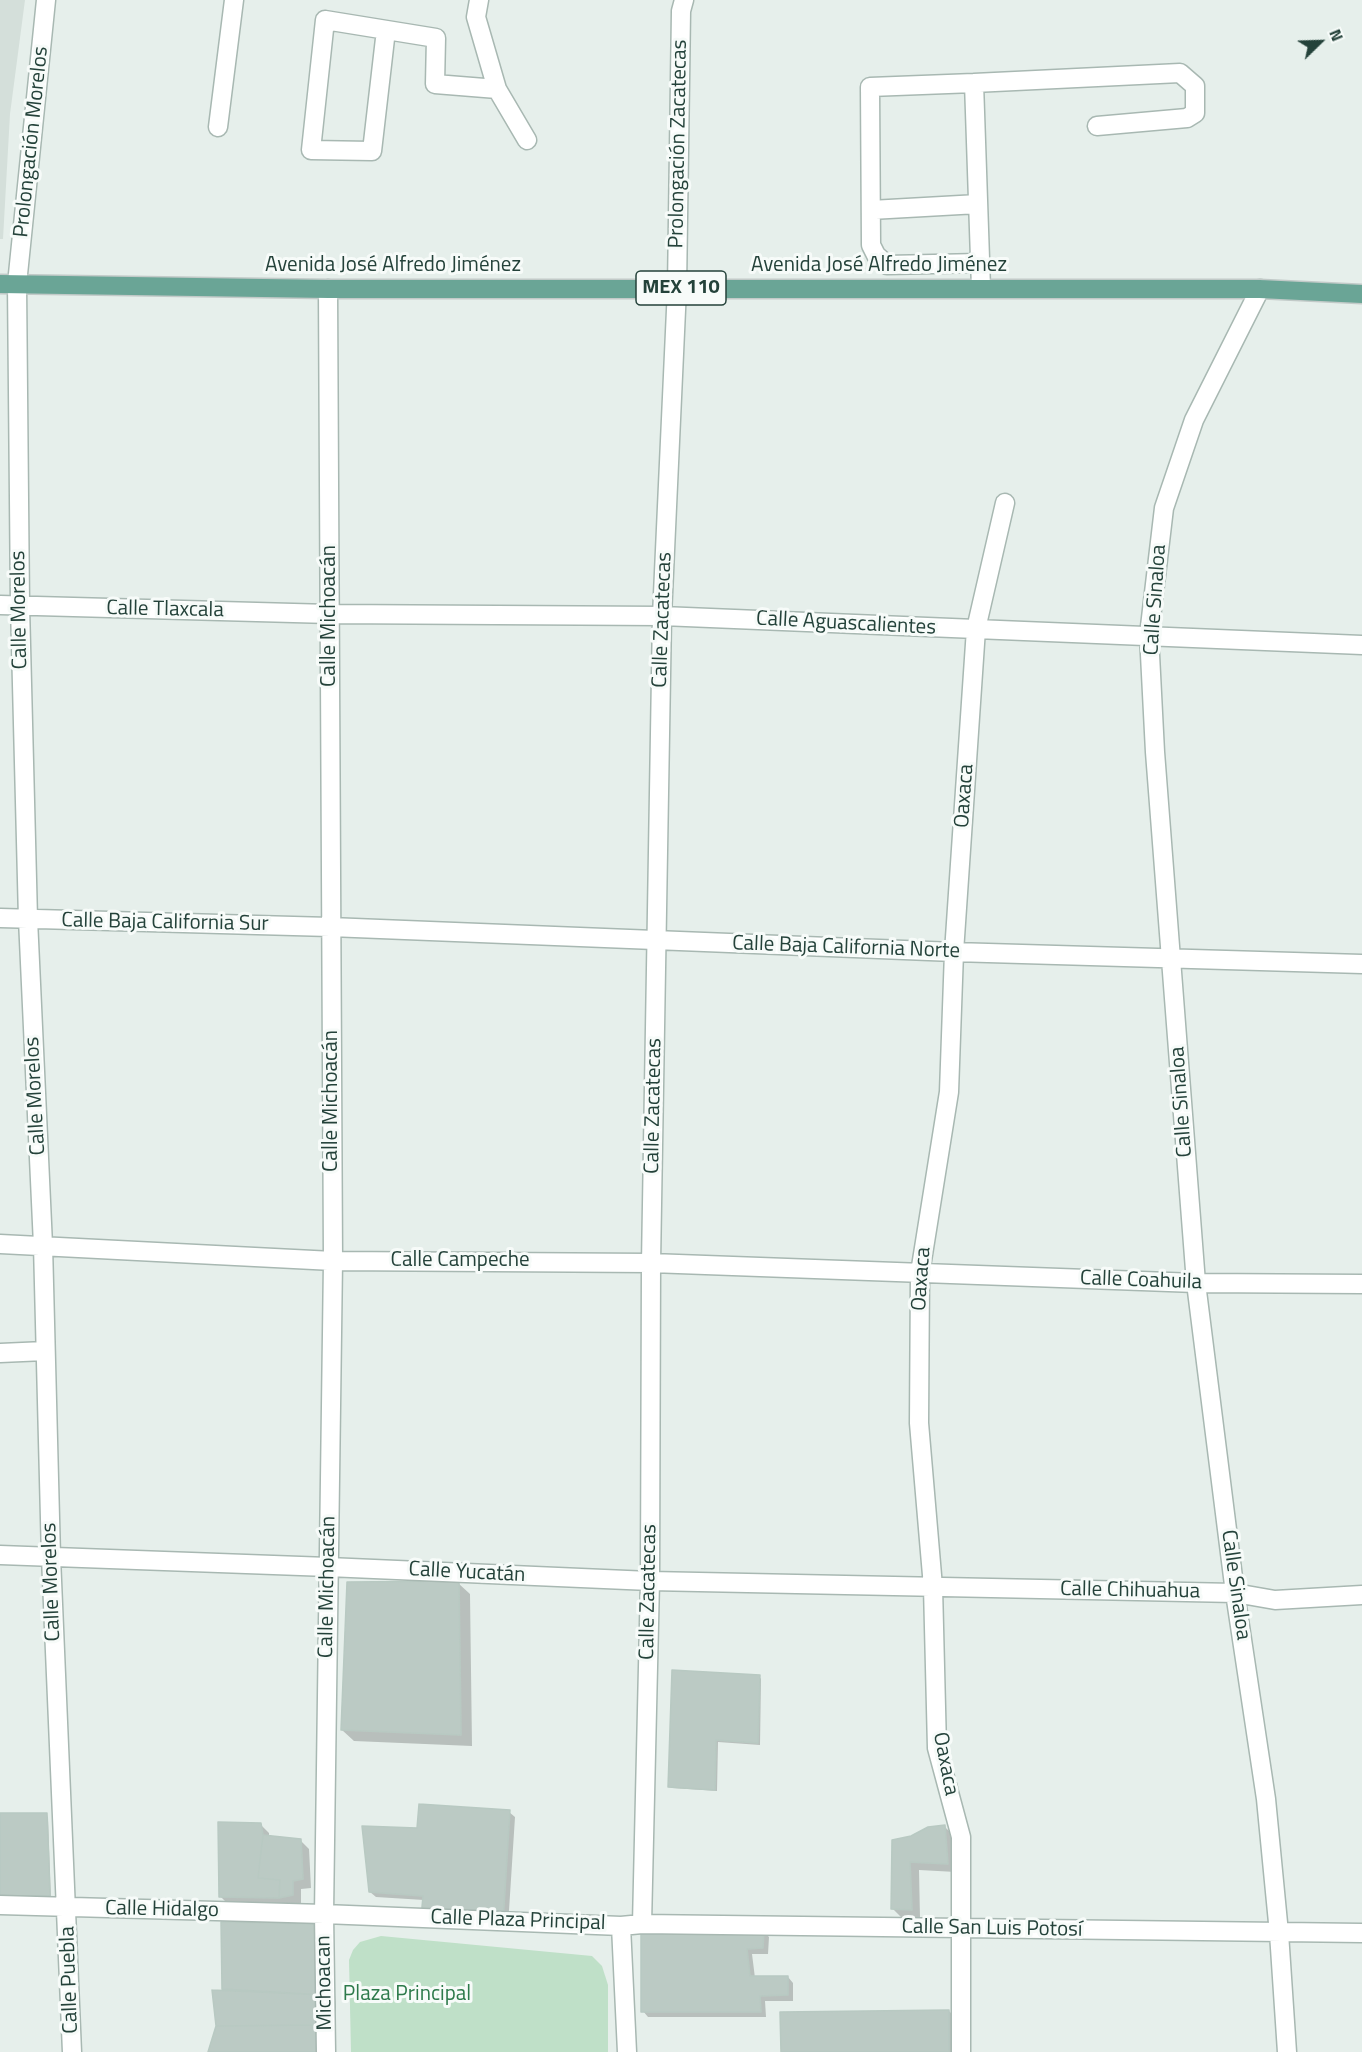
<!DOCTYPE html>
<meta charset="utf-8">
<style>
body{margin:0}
#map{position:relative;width:1362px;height:2052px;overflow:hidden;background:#e6efeb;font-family:"Titillium Web",sans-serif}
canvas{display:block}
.north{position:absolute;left:1290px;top:12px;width:60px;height:60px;-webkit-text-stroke:4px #f7fbf9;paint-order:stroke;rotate:67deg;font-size:16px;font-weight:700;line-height:24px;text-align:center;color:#24423a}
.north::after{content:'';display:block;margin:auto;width:21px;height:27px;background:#24423a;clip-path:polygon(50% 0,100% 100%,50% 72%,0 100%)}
</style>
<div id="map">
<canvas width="1362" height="2052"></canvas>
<div class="north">N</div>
</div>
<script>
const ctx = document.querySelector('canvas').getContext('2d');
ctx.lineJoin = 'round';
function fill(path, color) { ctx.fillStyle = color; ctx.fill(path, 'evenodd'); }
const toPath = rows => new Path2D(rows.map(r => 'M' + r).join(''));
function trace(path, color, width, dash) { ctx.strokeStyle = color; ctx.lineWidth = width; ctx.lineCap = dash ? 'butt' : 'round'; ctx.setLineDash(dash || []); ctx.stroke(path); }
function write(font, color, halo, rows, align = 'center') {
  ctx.font = font + ' "Titillium Web",sans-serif'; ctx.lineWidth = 6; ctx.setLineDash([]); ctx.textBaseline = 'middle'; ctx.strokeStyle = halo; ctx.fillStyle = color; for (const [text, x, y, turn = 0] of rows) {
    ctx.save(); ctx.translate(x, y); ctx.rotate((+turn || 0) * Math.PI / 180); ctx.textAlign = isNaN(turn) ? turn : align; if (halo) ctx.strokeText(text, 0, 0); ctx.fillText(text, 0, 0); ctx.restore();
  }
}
const built = toPath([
 [0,0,25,0,10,114,3,239,0,239]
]);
const green = toPath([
 [381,1936,592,1956,602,1966,608,1985,608,2052,351,2052,349,1960,353,1950,360,1942]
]);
const shadow = toPath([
 [458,1583,470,1594,472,1746,354,1741,342,1730],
 [759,1676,761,1679,760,1745,718,1742,717,1791,672,1788,670,1786],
 [509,1812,515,1817,508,1926,424,1900,376,1897,370,1892],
 [0,1814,46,1815,48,1817,51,1898,0,1898],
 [260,1824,269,1833,269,1837,300,1840,309,1849,311,1888,301,1889,301,1904,289,1906,229,1905,220,1896],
 [944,1826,953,1835,956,1872,919,1870,920,1918,901,1917,892,1908,911,1838],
 [764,1932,769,1937,768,1954,752,1954,755,1978,788,1977,793,1983,793,2001,765,2001,766,2017,648,2017,643,2011],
 [330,1937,336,2007,331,2038,210,2052,227,1992,223,1988],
 [949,2011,961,2023,960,2052,782,2052]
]);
const building = toPath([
 [459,1581,461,1735,341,1730,347,1582,459,1581],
 [672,1670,760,1675,758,1743,716,1740,715,1790,668,1787,672,1670],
 [419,1804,510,1810,503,1921,421,1918,423,1896,369,1892,362,1826,417,1828,419,1804],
 [0,1813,47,1813,50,1896,0,1896,0,1813],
 [218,1822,261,1823,263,1835,258,1878,280,1880,279,1898,219,1897,218,1822],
 [945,1825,948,1864,910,1862,912,1910,891,1909,892,1840,911,1836,928,1827,945,1825],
 [263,1835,301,1839,303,1879,293,1881,293,1895,279,1898,280,1880,258,1878,263,1835],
 [221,1922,318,1924,325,1995,222,1989,221,1922],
 [764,1930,763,1948,747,1949,750,1976,788,1976,788,1995,760,1996,761,2012,641,2012,641,1932,764,1930],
 [212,1990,325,1995,319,2025,216,2026,212,1990],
 [949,2010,949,2052,781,2052,780,2012,949,2010],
 [319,2025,320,2052,208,2052,216,2026,319,2025]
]);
const minor = toPath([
 [46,0,17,284,20,606,28,919,43,1245,51,1557,72,2052],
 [479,0,476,17,497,89,527,140],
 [386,30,372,151,311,150,325,20,436,38,435,84,497,89],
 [974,83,1180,73,1195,86,1195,113,1187,118,1097,126],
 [218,127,234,0],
 [871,210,978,204],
 [980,263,887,265,876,255,871,245,870,87,974,83,981,288],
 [1260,289,1194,420,1164,508,1149,635,1155,752,1196,1283,1235,1593,1266,1799,1279,1933,1287,2052],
 [0,605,330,614,662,616,1362,645],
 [0,918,330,927,954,952,1362,964],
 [0,1244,333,1261,651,1263,1196,1283,1362,1284],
 [0,1353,45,1351],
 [0,1555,328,1567,650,1581,1235,1593,1275,1600,1362,1595],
 [0,1905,324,1914,621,1926,642,1924,1362,1933],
 [642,1924,650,1581,651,1263,662,616,677,288,681,11,684,0],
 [621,1926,627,2052],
 [326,2052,324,1914,333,1261,328,289],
 [961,2052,961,1837,937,1748,933,1587,919,1423,920,1273,949,1092,954,952,976,629,1005,503]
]);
const major = toPath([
 [0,284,328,289,1260,289,1362,294]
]);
const shields = [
 [681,288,90]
];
const shieldNames = [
 ["MEX 110",681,288]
];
const streetNames = [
 ["Prolongación Morelos",32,142,-84],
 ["Prolongación Zacatecas",679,144,-89],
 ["Avenida José Alfredo Jiménez",393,266],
 ["Avenida José Alfredo Jiménez",879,266],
 ["Calle Sinaloa",1156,600,-86],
 ["Calle Morelos",20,610,-91],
 ["Calle Tlaxcala",165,610,1],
 ["Calle Michoacán",330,616,-90],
 ["Calle Zacatecas",663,620,-88],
 ["Calle Aguascalientes",846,624,3],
 ["Oaxaca",965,796,-86],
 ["Calle Baja California Sur",165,923,1],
 ["Calle Baja California Norte",846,948,2],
 ["Calle Morelos",36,1096,-93],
 ["Calle Michoacán",332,1101,-90],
 ["Calle Sinaloa",1182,1102,-94],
 ["Calle Zacatecas",654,1106,-89],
 ["Calle Campeche",460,1261],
 ["Oaxaca",922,1279,-86],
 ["Calle Coahuila",1141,1281,2],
 ["Calle Yucatán",467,1573,3],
 ["Calle Morelos",52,1582,-92],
 ["Calle Sinaloa",1235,1585,82],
 ["Calle Michoacán",328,1587,-89],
 ["Calle Chihuahua",1130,1591,1],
 ["Calle Zacatecas",649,1592,-89],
 ["Oaxaca",945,1764,79],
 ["Calle Hidalgo",162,1910,1],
 ["Calle Plaza Principal",518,1921,2],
 ["Calle San Luis Potosí",992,1929,1],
 ["Calle Puebla",70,1980,-92],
 ["Michoacan",325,1983,-91]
];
const parkNames = [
 ["Plaza Principal",407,1995]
];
fill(built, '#d4dfda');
fill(green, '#bfe0c8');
fill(shadow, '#0003');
fill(building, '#bbcac4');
trace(building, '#b8c9c2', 1.5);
trace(minor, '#a8b8b2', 21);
trace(major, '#c2cac8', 21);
trace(minor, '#fff', 18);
trace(major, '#6aa596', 18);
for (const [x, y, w] of shields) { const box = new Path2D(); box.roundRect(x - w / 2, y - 17, w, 34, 4.5); ctx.fillStyle = '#f7fbf9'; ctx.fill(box); trace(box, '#24423a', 1.5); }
write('bold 20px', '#24423a', null, shieldNames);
write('21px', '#24423a', '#f7fbf9', streetNames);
write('21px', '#2d7a4b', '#f7fbf9', parkNames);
</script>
